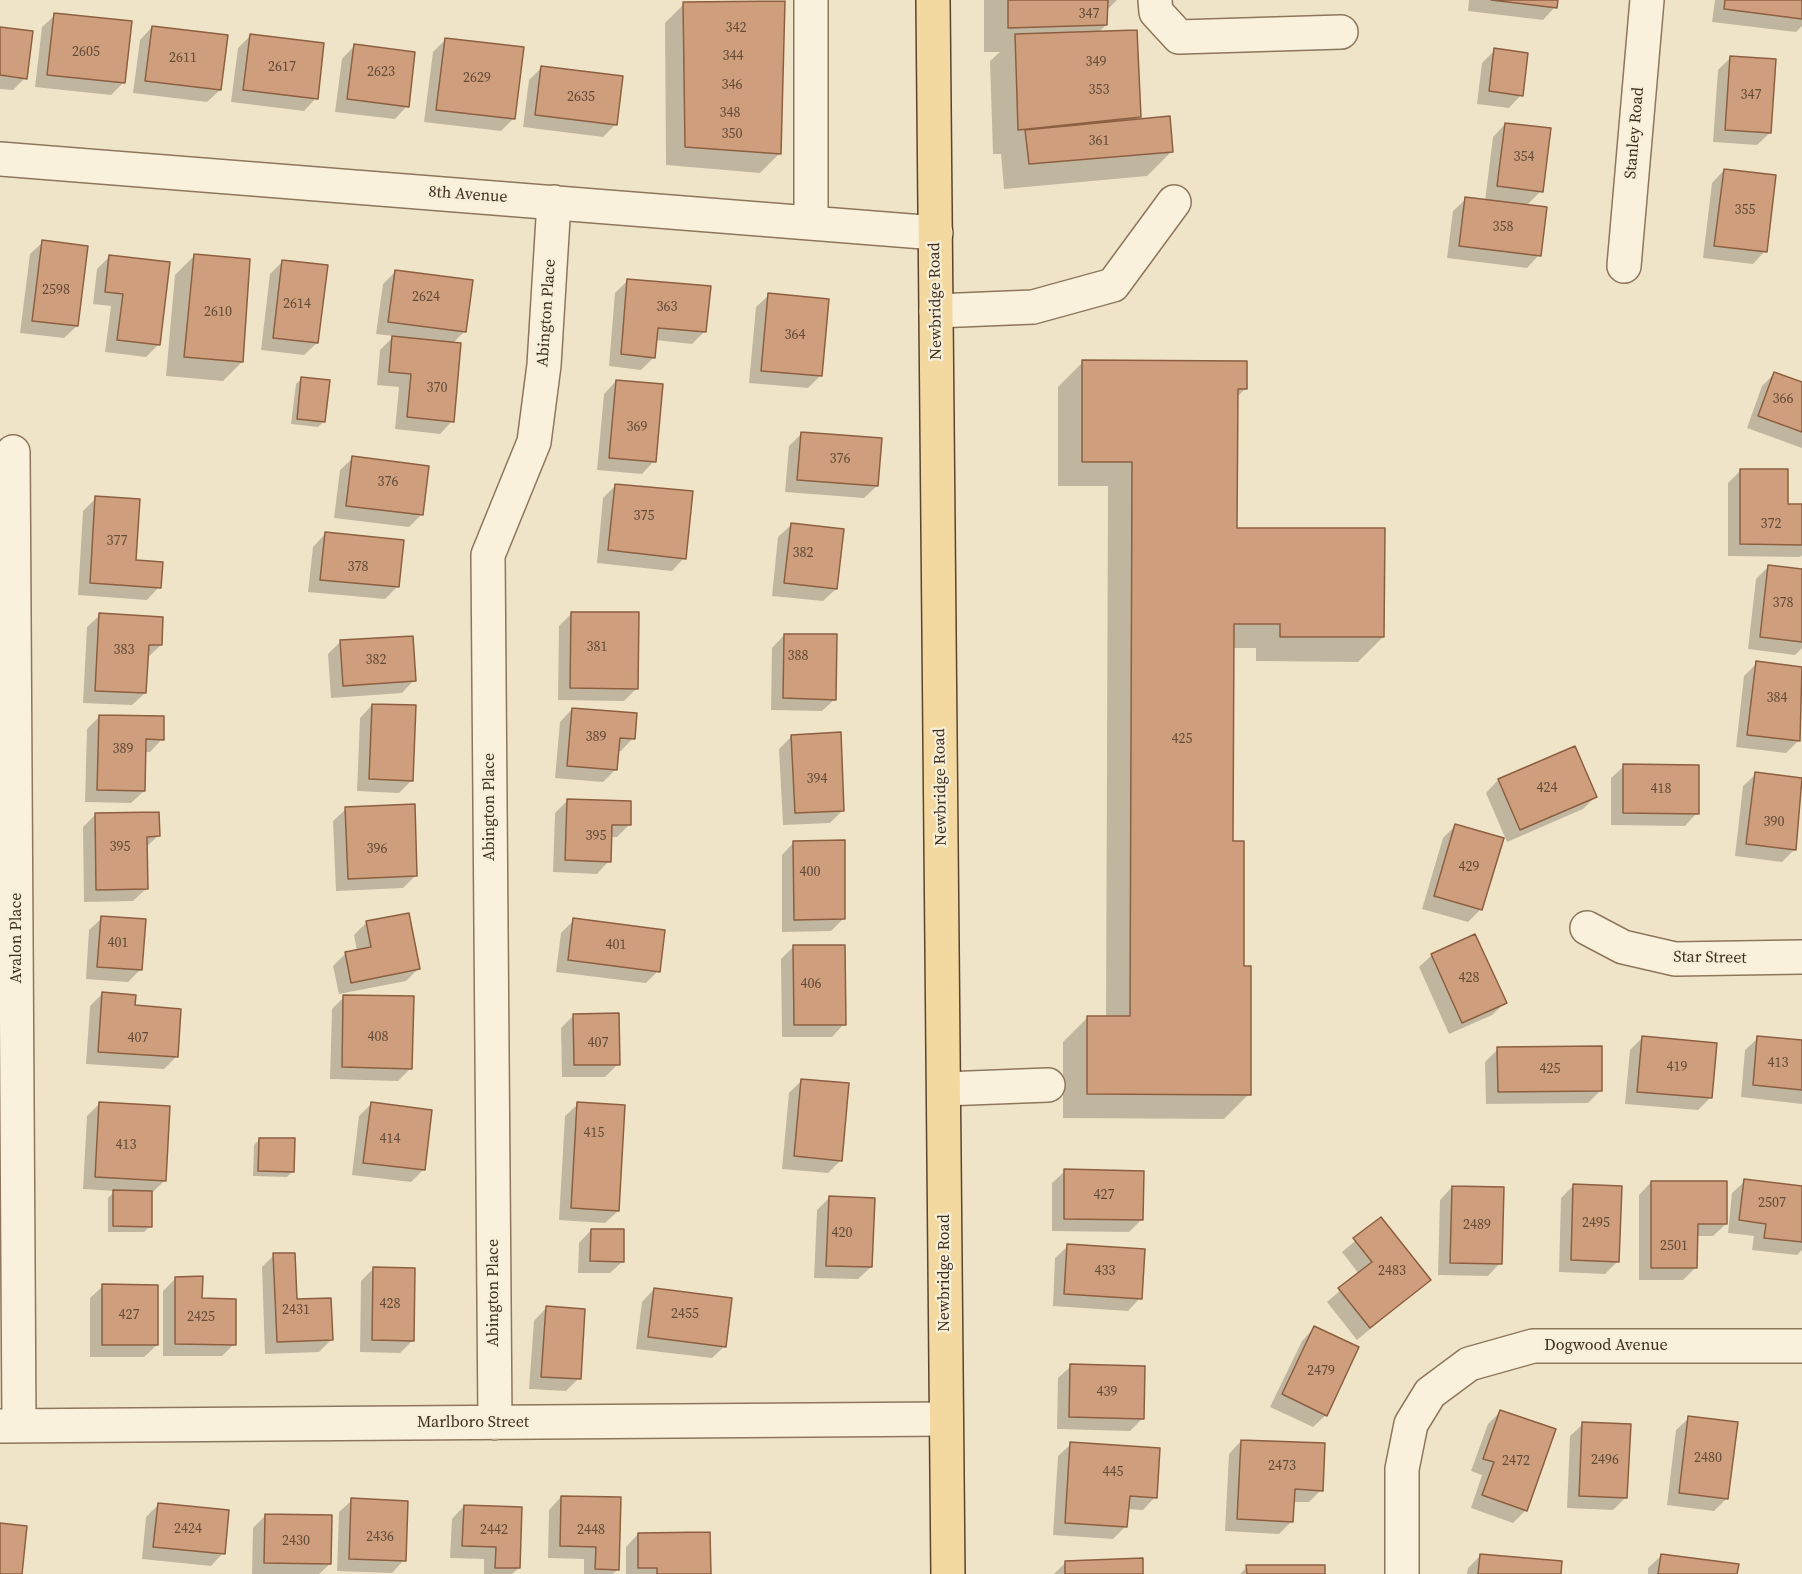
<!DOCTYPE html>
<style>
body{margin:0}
canvas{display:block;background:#f0e4c8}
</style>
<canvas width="1802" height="1574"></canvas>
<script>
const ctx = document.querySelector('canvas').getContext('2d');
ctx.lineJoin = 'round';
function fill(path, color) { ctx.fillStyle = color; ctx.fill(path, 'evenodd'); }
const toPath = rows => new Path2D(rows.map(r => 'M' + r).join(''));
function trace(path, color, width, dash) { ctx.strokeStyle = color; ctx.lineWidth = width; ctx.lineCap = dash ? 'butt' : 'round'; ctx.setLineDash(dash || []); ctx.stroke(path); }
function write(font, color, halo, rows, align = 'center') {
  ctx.font = font + ' "Source Serif 4",serif'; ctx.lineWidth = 4.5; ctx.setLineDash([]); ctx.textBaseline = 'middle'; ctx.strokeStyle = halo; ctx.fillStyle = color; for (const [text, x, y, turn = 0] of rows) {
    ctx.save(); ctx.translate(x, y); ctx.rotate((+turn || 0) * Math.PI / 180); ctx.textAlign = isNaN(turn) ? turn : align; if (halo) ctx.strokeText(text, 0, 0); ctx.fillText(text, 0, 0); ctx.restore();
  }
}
const shadow = toPath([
 [984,0,1117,0,1106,11,1106,25,1098,33,1139,116,1134,121,1172,151,1147,176,1004,189,1001,154,993,154,990,61,1000,52,984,52],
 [1469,0,1556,0,1555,7,1543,20,1468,11],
 [1715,0,1802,0,1802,26,1796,32,1712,22],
 [684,4,779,154,760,173,666,165,665,23],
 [55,15,123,83,111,95,35,87,42,27],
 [152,27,220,90,207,102,133,93,140,40],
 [0,28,25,78,13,90,0,89],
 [250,36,316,98,304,111,231,102,238,48],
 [446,39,513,119,501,131,424,122,433,52],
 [354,46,407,106,395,119,335,112,342,59],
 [1495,50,1521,95,1509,108,1477,104,1482,63],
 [1731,57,1770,133,1757,145,1713,142,1718,70],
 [541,68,615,125,603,137,523,127,529,80],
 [1505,124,1541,191,1526,206,1539,255,1527,268,1447,258,1453,211,1466,199,1485,201,1493,137],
 [1724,170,1765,251,1753,264,1703,258,1712,183],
 [43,242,77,326,64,338,20,333,30,254],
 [110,256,159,344,146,357,105,352,111,306,93,304,97,269],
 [194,256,242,362,223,381,166,376,175,275],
 [283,261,317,343,304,355,261,350,270,274],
 [395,272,465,331,452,344,452,421,440,434,395,429,399,387,377,385,380,350,394,336,376,334,383,284],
 [628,280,705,331,692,344,655,340,654,357,641,370,609,366,615,293],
 [769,295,821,375,808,388,749,383,756,307],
 [1083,362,1246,388,1236,398,1235,529,1383,637,1358,662,1256,661,1256,648,1232,648,1232,842,1249,1094,1224,1119,1063,1118,1063,1042,1088,1017,1106,1017,1108,486,1058,486,1058,387],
 [1775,373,1802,383,1802,448,1747,428,1762,386],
 [302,378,324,421,318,427,291,424,296,384],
 [616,381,654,461,642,474,597,470,604,394],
 [801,434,877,486,864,498,785,492,789,446],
 [353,458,422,514,409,527,334,518,340,470],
 [1741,470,1787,506,1802,506,1802,555,1800,557,1728,556,1728,483],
 [616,485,684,558,672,571,597,563,603,498],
 [96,498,134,562,159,587,147,600,78,595,83,511],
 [791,525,836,589,823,601,772,596,778,537],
 [325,534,398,586,385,599,308,592,313,547],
 [1769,566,1802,570,1802,648,1795,655,1748,649,1756,579],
 [571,614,637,688,624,701,558,700,559,626],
 [100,615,161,645,148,657,145,693,132,705,83,703,87,627],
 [784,635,835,699,822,711,771,710,772,648],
 [340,642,414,680,402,693,331,698,328,654],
 [1757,663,1802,669,1799,740,1786,753,1736,747,1744,676],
 [372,705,412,780,399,793,357,791,360,718],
 [572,709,633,738,621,751,617,751,616,769,603,782,555,778,560,722],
 [99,717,162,739,150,752,144,752,144,791,131,803,85,802,87,729],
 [792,736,843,810,830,823,783,825,779,749],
 [1574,748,1595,797,1583,809,1507,842,1486,793,1498,780],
 [1624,766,1697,813,1685,826,1611,825,1611,778],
 [1756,774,1802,779,1794,850,1782,862,1735,856,1743,786],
 [568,800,629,825,617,837,610,837,609,861,597,874,553,872,555,813],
 [346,809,416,875,403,888,336,891,333,821],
 [96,814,158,836,145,848,146,889,133,901,84,902,83,827],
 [1455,826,1481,909,1468,922,1422,909,1443,838],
 [794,842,844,918,831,931,782,932,782,855],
 [102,918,141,969,128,982,86,979,89,930],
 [574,920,658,971,646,983,556,972,561,933],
 [367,922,418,969,406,981,339,994,333,966,346,953,357,951,354,935],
 [794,946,844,1024,832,1037,782,1037,781,959],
 [1432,955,1505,1003,1492,1015,1449,1034,1419,967],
 [102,994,176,1057,164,1069,86,1064,90,1006],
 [344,997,411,1068,398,1081,330,1079,332,1009],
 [574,1015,618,1064,605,1077,562,1077,561,1028],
 [1642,1038,1710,1098,1698,1110,1625,1104,1630,1050],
 [1758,1038,1802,1042,1802,1104,1741,1097,1745,1050],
 [1498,1049,1601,1090,1588,1103,1486,1104,1485,1062],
 [802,1080,841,1160,828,1173,782,1169,789,1093],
 [100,1103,164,1181,152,1193,150,1226,144,1232,108,1232,108,1198,115,1191,83,1189,87,1116],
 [371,1104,423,1170,411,1182,352,1175,359,1116],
 [578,1104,618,1211,605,1223,559,1220,565,1116],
 [260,1139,293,1171,287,1177,253,1176,254,1145],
 [1065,1171,1142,1219,1129,1232,1052,1231,1052,1183],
 [1745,1181,1802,1188,1802,1250,1797,1255,1752,1250,1754,1236,1728,1233,1732,1193],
 [1651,1182,1726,1224,1713,1236,1696,1236,1696,1267,1683,1280,1639,1280,1639,1195],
 [1574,1185,1618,1261,1605,1274,1559,1272,1561,1198],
 [1452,1187,1500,1263,1488,1276,1438,1275,1440,1200],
 [829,1198,871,1267,858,1279,814,1278,817,1210],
 [1381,1219,1429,1280,1357,1340,1327,1302,1359,1274,1342,1252],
 [591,1230,623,1261,610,1273,578,1273,579,1243],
 [1068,1246,1140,1298,1128,1311,1053,1306,1055,1258],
 [274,1255,296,1301,332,1339,319,1352,265,1354,262,1267],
 [373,1269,413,1340,400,1353,360,1352,361,1281],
 [176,1278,201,1300,234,1344,222,1356,163,1356,163,1291],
 [103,1286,157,1345,144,1357,90,1357,90,1298],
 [654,1289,725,1346,712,1358,636,1349,642,1302],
 [546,1308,579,1378,566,1391,529,1389,534,1321],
 [1314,1328,1326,1415,1313,1427,1270,1407,1302,1341],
 [1071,1366,1142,1419,1130,1431,1057,1429,1058,1378],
 [1500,1412,1554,1430,1525,1511,1513,1523,1471,1508,1482,1475,1471,1471,1488,1424],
 [1689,1418,1727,1498,1714,1511,1667,1505,1676,1430],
 [1583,1424,1626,1497,1613,1510,1567,1508,1570,1436],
 [1241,1441,1321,1490,1309,1502,1293,1502,1292,1521,1279,1534,1225,1531,1229,1454],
 [1071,1444,1155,1497,1143,1510,1127,1509,1126,1526,1113,1539,1053,1535,1058,1456],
 [561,1497,618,1569,613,1574,584,1574,584,1559,548,1558,549,1510],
 [352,1500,404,1560,392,1573,337,1571,339,1512],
 [159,1504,223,1553,211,1566,142,1559,146,1517],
 [464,1506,519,1568,512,1574,484,1574,484,1559,450,1558,452,1519],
 [265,1516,330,1564,319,1574,252,1574,253,1528],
 [638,1534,709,1574,626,1574,626,1547],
 [1480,1556,1560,1574,1467,1574,1468,1568],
 [1661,1556,1736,1574,1648,1574,1648,1568],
 [1066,1562,1142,1574,1054,1574],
 [1247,1567,1323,1574,1240,1574]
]);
const building = toPath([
 [1008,0,1108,0,1107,25,1008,28,1008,0],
 [1491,0,1558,0,1557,8,1491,0],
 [1725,0,1802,0,1802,19,1724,9,1725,0],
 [785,1,781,154,685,147,683,2,785,1],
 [54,13,132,21,125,83,47,75,54,13],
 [152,26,228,35,221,90,145,81,152,26],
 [0,27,33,31,27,79,0,75,0,27],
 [1137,30,1141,117,1018,130,1015,34,1137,30],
 [250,34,324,43,318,99,243,90,250,34],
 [445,38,524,47,515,119,436,110,445,38],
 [354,44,415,52,409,107,347,99,354,44],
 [1494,48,1528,53,1523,96,1489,91,1494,48],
 [1730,56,1776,59,1771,133,1725,130,1730,56],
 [541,66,623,76,617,125,535,115,541,66],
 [1170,116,1173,152,1029,164,1025,130,1170,116],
 [1505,123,1551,128,1543,192,1497,186,1505,123],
 [1724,169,1776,175,1767,252,1714,246,1724,169],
 [1465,197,1547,207,1541,256,1459,246,1465,197],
 [42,240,88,246,78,326,32,321,42,240],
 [194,254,250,259,243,362,184,357,194,254],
 [109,255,170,262,160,345,117,340,123,294,105,292,109,255],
 [282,260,328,265,318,343,273,338,282,260],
 [395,270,473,280,466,332,388,322,395,270],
 [627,279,711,286,706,332,658,328,655,358,621,354,627,279],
 [768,293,829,299,822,376,761,371,768,293],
 [392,336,461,343,454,422,407,417,411,374,389,372,392,336],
 [1082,360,1247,361,1247,389,1238,389,1237,528,1385,528,1384,637,1280,637,1280,624,1234,624,1233,841,1244,841,1244,966,1251,966,1251,1095,1087,1094,1087,1016,1130,1016,1132,462,1082,462,1082,360],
 [1774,372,1802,382,1802,432,1758,416,1774,372],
 [301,377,330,380,325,422,297,419,301,377],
 [616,380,663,384,656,462,609,458,616,380],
 [801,432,882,438,878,486,797,480,801,432],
 [352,456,429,466,423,515,346,506,352,456],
 [1740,469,1788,469,1788,504,1802,504,1802,545,1740,544,1740,469],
 [615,484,693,491,686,559,608,550,615,484],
 [95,496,140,499,136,560,163,562,161,588,90,583,95,496],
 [791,523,844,529,837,589,784,583,791,523],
 [325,532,404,540,399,587,320,580,325,532],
 [1768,565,1802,569,1802,642,1760,637,1768,565],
 [571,612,639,612,638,689,570,688,571,612],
 [99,613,163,617,162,645,149,645,146,693,95,691,99,613],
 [784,634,837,634,836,700,783,698,784,634],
 [413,636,416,681,343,686,340,640,413,636],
 [1756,661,1802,667,1800,741,1747,735,1756,661],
 [372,704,416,705,413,781,369,779,372,704],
 [572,708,637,713,635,739,620,738,617,770,567,766,572,708],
 [99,715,164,716,164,740,146,739,145,791,97,790,99,715],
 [841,732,844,811,795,813,791,735,841,732],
 [1575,746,1597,797,1520,830,1498,779,1575,746],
 [1623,764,1699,765,1699,814,1623,813,1623,764],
 [1755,772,1802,778,1796,850,1746,844,1755,772],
 [567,799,631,801,631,825,612,825,611,862,565,860,567,799],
 [415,804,417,876,348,879,345,807,415,804],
 [159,812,160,836,147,837,148,889,96,890,95,813,159,812],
 [1455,824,1504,838,1482,910,1434,896,1455,824],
 [845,840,845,919,794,920,793,841,845,840],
 [409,913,420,969,351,983,345,952,371,947,366,921,409,913],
 [101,916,146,919,142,970,97,967,101,916],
 [573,918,665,930,660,972,568,960,573,918],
 [1475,934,1507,1003,1462,1023,1431,954,1475,934],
 [793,945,845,945,846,1025,794,1025,793,945],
 [102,992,136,995,135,1005,181,1009,178,1057,98,1052,102,992],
 [343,995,414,996,412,1069,342,1067,343,995],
 [619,1013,620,1065,574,1065,573,1014,619,1013],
 [1642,1036,1717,1043,1712,1098,1637,1092,1642,1036],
 [1757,1036,1802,1040,1802,1090,1753,1085,1757,1036],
 [1602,1046,1602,1091,1498,1092,1497,1047,1602,1046],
 [801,1079,849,1083,842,1161,794,1156,801,1079],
 [99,1102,170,1106,166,1181,95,1177,99,1102],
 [371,1102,432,1110,425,1170,363,1163,371,1102],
 [577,1102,625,1105,619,1211,571,1208,577,1102],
 [259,1138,295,1138,294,1172,258,1171,259,1138],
 [1064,1169,1144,1171,1143,1220,1064,1219,1064,1169],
 [1744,1179,1802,1186,1802,1242,1764,1238,1766,1224,1739,1220,1744,1179],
 [1651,1181,1727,1181,1727,1224,1698,1224,1697,1268,1651,1268,1651,1181],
 [1573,1184,1622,1186,1619,1262,1571,1260,1573,1184],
 [1452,1186,1504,1187,1502,1264,1450,1263,1452,1186],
 [113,1190,152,1191,152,1227,113,1226,113,1190],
 [829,1196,875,1198,872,1267,826,1266,829,1196],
 [1381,1217,1431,1280,1370,1328,1338,1288,1372,1262,1353,1238,1381,1217],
 [591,1229,624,1229,624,1262,590,1261,591,1229],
 [1067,1244,1145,1249,1142,1299,1064,1294,1067,1244],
 [273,1253,295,1253,297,1299,331,1298,333,1340,277,1342,273,1253],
 [373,1267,415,1268,414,1341,372,1340,373,1267],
 [203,1276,202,1298,236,1299,236,1345,175,1344,175,1277,203,1276],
 [102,1284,158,1285,158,1345,102,1345,102,1284],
 [654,1288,732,1298,726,1347,648,1337,654,1288],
 [546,1306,585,1309,581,1379,541,1377,546,1306],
 [1314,1326,1359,1347,1327,1416,1282,1394,1314,1326],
 [1070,1364,1145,1366,1144,1419,1069,1417,1070,1364],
 [1500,1410,1556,1429,1527,1511,1482,1495,1494,1462,1483,1459,1500,1410],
 [1688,1416,1738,1422,1728,1499,1679,1493,1688,1416],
 [1582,1422,1631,1424,1627,1498,1579,1496,1582,1422],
 [1241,1440,1325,1443,1323,1491,1295,1489,1293,1522,1237,1519,1241,1440],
 [1070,1442,1160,1448,1157,1498,1130,1496,1127,1527,1065,1523,1070,1442],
 [561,1496,621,1497,619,1570,595,1569,596,1547,560,1546,561,1496],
 [351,1498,408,1501,406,1561,349,1559,351,1498],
 [158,1503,229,1510,225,1554,153,1547,158,1503],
 [464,1505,522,1507,520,1568,495,1568,496,1547,462,1546,464,1505],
 [265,1514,332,1515,331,1564,264,1563,265,1514],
 [0,1523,27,1526,22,1574,0,1574,0,1523],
 [710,1532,711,1574,657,1574,657,1568,638,1568,638,1533,710,1532],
 [1480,1554,1562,1561,1561,1574,1478,1574,1480,1554],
 [1661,1554,1739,1564,1737,1574,1658,1574,1661,1554],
 [1143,1558,1143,1574,1065,1574,1065,1561,1143,1558],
 [1246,1565,1325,1565,1325,1574,1247,1574,1246,1565]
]);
const minor = toPath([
 [1155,0,1156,12,1179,37,1341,32],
 [0,159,936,233],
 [811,223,811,0],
 [1624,266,1647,0],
 [936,311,1033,307,1113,285,1174,202],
 [13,452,19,1425],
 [1587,928,1623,947,1675,959,1802,957],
 [944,1089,1048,1085],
 [495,1423,488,555,534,442,544,365,554,202],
 [0,1426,946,1419],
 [1402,1574,1402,1469,1411,1424,1430,1393,1469,1364,1533,1346,1802,1346]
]);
const major = toPath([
 [933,0,948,1574]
]);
const numberNames = [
 ["347",1089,14],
 ["342",736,28],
 ["2605",86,52],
 ["344",733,56],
 ["2611",183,58],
 ["349",1096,62],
 ["2617",282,67],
 ["2623",381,72],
 ["2629",477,78],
 ["346",732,85],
 ["353",1099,90],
 ["347",1751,95],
 ["2635",581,97],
 ["348",730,113],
 ["350",732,134],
 ["361",1099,141],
 ["354",1524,157],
 ["355",1745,210],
 ["358",1503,227],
 ["2598",56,290],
 ["2624",426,297],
 ["2614",297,304],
 ["363",667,307],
 ["2610",218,312],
 ["364",795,335],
 ["370",437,388],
 ["366",1783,399],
 ["369",637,427],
 ["376",840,459],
 ["376",388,482],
 ["375",644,516],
 ["372",1771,524],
 ["377",117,541],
 ["382",803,553],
 ["378",358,567],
 ["378",1783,603],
 ["381",597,647],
 ["383",124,650],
 ["388",798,656],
 ["382",376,660],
 ["384",1777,698],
 ["389",596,737],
 ["425",1182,739],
 ["389",123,749],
 ["394",817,779],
 ["424",1547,788],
 ["418",1661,789],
 ["390",1774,822],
 ["395",596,836],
 ["395",120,847],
 ["396",377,849],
 ["429",1469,867],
 ["400",810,872],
 ["401",118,943],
 ["401",616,945],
 ["428",1469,978],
 ["406",811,984],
 ["408",378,1037],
 ["407",138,1038],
 ["407",598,1043],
 ["413",1778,1063],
 ["419",1677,1067],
 ["425",1550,1069],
 ["415",594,1133],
 ["414",390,1139],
 ["413",126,1145],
 ["427",1104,1195],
 ["2507",1772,1203],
 ["2495",1596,1223],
 ["2489",1477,1225],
 ["420",842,1233],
 ["2501",1674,1246],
 ["433",1105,1271],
 ["2483",1392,1271],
 ["428",390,1304],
 ["2431",296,1310],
 ["2455",685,1314],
 ["427",129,1315],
 ["2425",201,1317],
 ["2479",1321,1371],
 ["439",1107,1392],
 ["2480",1708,1458],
 ["2496",1605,1460],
 ["2472",1516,1461],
 ["2473",1282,1466],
 ["445",1113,1472],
 ["2424",188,1529],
 ["2442",494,1530],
 ["2448",591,1530],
 ["2436",380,1537],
 ["2430",296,1541]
];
const streetNames = [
 ["Stanley Road",1635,133,-85],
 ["8th Avenue",468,195,4],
 ["Newbridge Road",936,301,-91],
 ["Abington Place",547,313,-86],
 ["Newbridge Road",941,787,-91],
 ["Abington Place",490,807,-90],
 ["Avalon Place",17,938,-90],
 ["Star Street",1710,958,1],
 ["Newbridge Road",945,1273,-90],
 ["Abington Place",494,1293,-90],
 ["Dogwood Avenue",1606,1346],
 ["Marlboro Street",473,1423]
];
fill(shadow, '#0003');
fill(building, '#cf9f7d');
trace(building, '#8d5f41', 1.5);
trace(minor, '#8d765c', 36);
trace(major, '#5b4430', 36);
trace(minor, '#faf1dc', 33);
trace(major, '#f3d9a0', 33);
write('14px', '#624a37', null, numberNames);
write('16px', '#3d2e20', '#f7eed8', streetNames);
</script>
